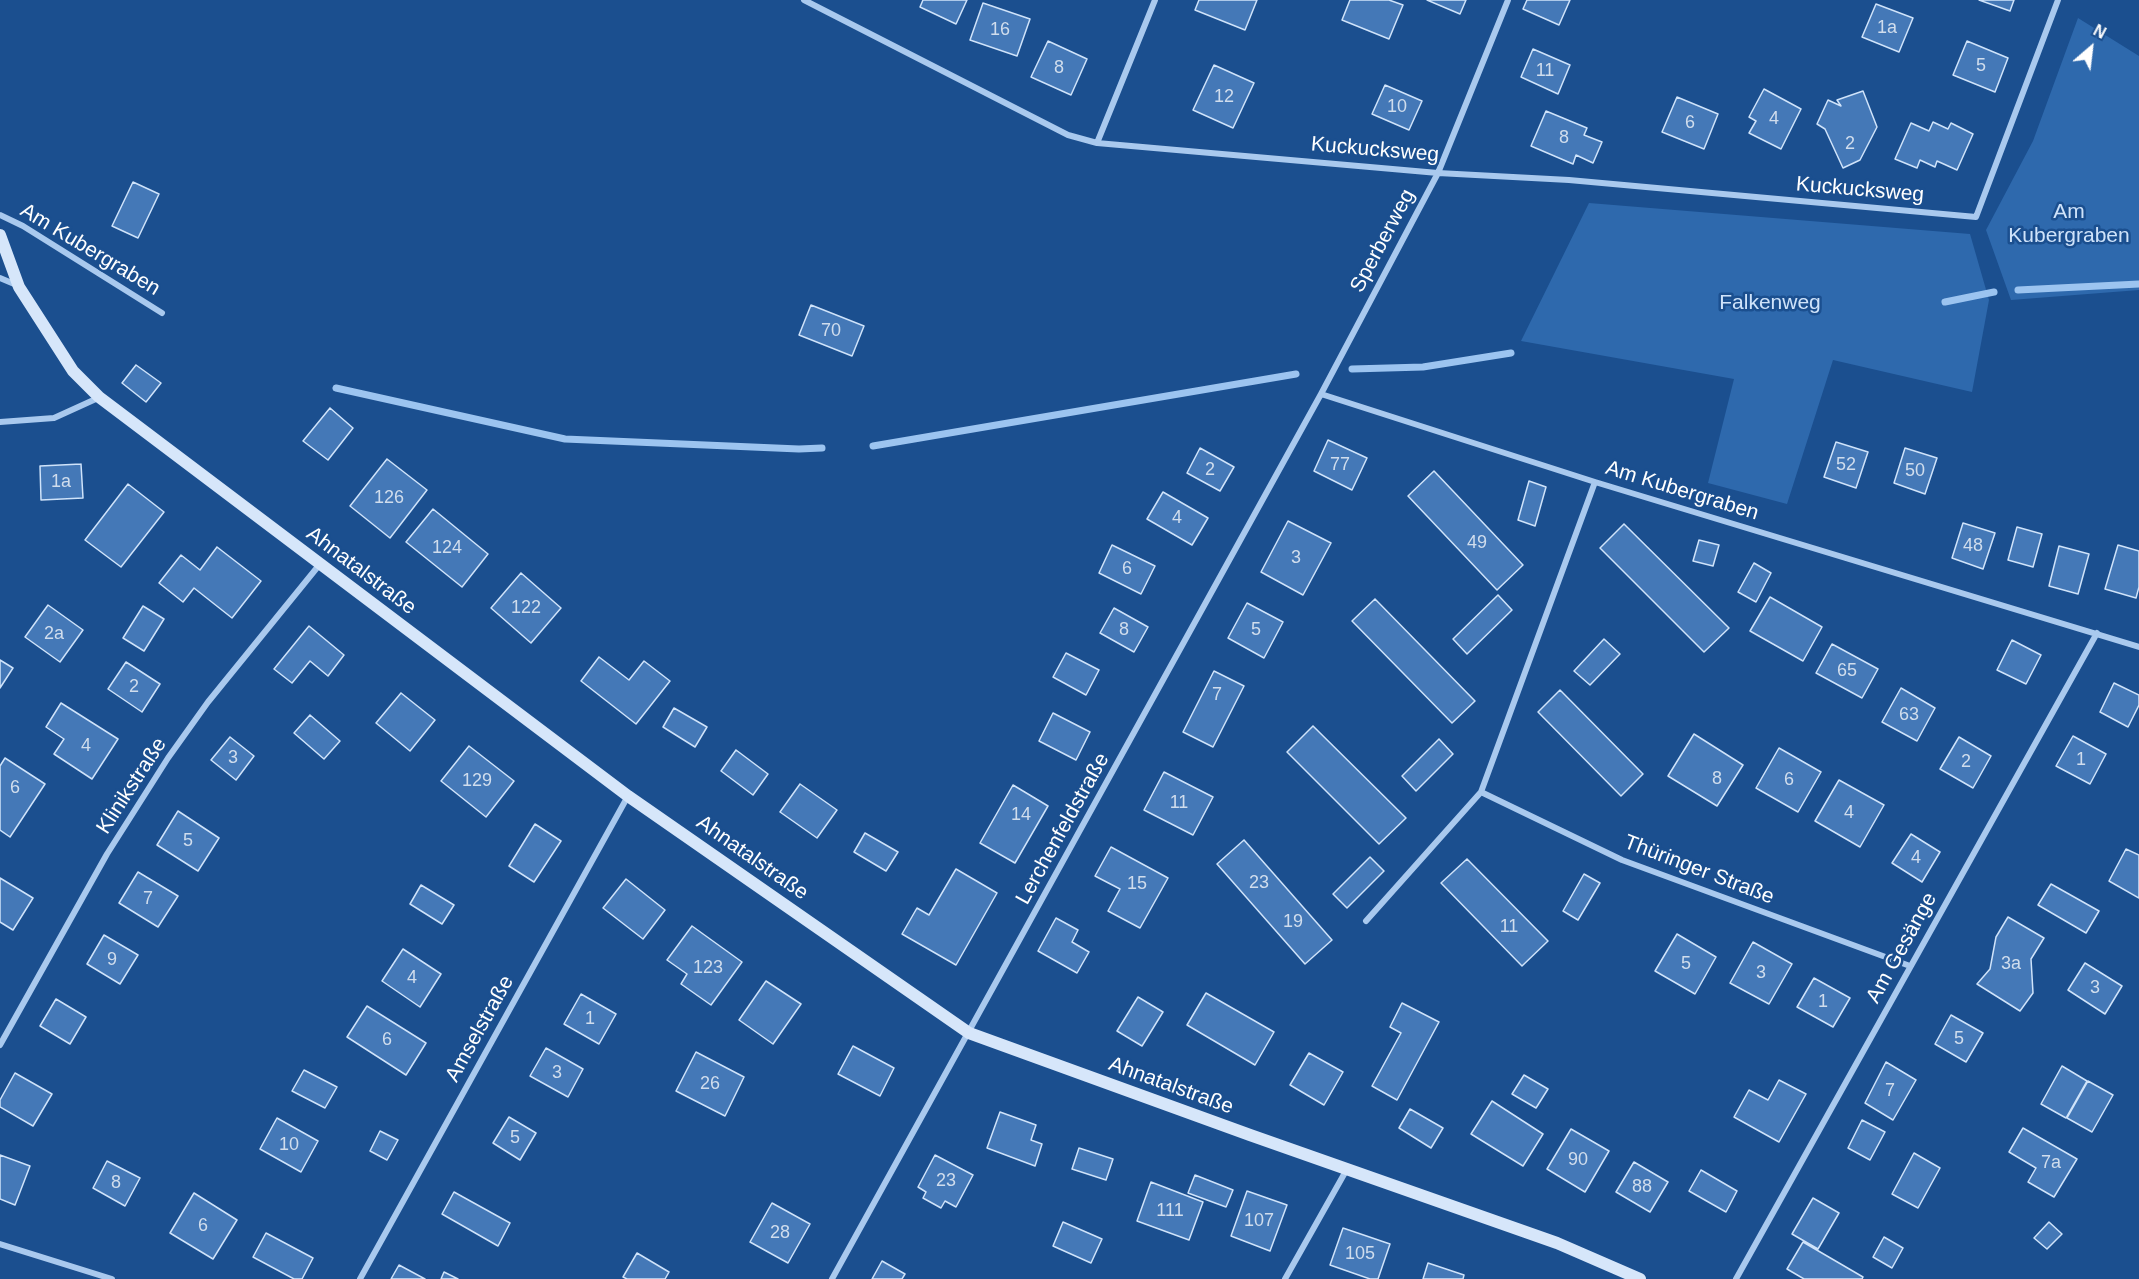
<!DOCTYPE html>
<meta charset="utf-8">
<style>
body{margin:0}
#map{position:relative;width:2139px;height:1279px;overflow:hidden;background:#1b4f8f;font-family:Helvetica,sans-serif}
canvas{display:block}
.north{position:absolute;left:2061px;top:18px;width:60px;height:60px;-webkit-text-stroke:4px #1b4f8f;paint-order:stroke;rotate:28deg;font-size:16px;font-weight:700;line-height:24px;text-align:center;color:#fff}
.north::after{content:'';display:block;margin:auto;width:21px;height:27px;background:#fff;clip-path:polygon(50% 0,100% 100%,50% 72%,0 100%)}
</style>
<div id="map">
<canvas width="2139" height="1279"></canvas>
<div class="north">N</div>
</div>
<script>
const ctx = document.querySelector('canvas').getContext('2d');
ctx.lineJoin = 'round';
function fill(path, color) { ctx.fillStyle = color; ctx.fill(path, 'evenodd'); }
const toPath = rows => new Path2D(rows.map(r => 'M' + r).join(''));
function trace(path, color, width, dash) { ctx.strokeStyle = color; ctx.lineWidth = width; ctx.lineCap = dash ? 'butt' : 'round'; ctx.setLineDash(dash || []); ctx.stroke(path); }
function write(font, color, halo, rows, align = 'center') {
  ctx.font = font + ' Helvetica,sans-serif'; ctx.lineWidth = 5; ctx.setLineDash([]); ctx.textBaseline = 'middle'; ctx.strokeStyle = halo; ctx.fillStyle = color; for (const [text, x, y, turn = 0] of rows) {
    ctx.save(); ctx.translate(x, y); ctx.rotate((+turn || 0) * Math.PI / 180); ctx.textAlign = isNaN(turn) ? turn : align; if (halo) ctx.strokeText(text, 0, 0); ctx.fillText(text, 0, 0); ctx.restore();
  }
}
const green = toPath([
 [2078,18,2139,56,2139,290,2011,300,1986,230,2033,141],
 [1589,203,1970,234,1989,300,1972,392,1833,360,1787,504,1708,483,1734,379,1521,341]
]);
const stream = toPath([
 [2018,290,2139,284],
 [1945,302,1994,292],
 [1352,369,1423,367,1511,353],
 [336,388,565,439,799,449,822,448],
 [873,446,1296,374]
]);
const building = toPath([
 [923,0,967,0,956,24,920,7,923,0],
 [1199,0,1257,0,1245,30,1195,10,1199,0],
 [1350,0,1389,0,1403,5,1389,39,1342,20,1350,0],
 [1427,0,1466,0,1460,14,1427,0],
 [1527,0,1570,0,1559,25,1523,9,1527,0],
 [1979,0,2014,0,2010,11,1979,0],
 [983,3,1030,19,1017,56,970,40,983,3],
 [1876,4,1913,18,1899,52,1862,37,1876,4],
 [1048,41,1087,59,1071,95,1031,77,1048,41],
 [1967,41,2008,58,1995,92,1953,75,1967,41],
 [1533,49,1570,65,1558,94,1521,77,1533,49],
 [1214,65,1254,83,1233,128,1193,110,1214,65],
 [1385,85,1422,101,1409,130,1372,114,1385,85],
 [1764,89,1801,109,1781,149,1749,133,1756,121,1749,117,1764,89],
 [1863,91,1877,127,1860,160,1843,168,1825,129,1817,124,1828,100,1841,106,1837,100,1863,91],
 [1677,97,1718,114,1704,149,1662,132,1677,97],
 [1546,111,1587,128,1584,135,1602,142,1593,163,1576,155,1573,164,1531,146,1546,111],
 [1933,122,1948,129,1951,123,1973,134,1957,170,1937,161,1935,167,1920,160,1917,168,1895,159,1911,123,1929,131,1933,122],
 [133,182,159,194,138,238,112,226,133,182],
 [811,305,864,326,852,356,799,335,811,305],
 [136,365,161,383,146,402,122,383,136,365],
 [330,408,353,428,328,460,303,441,330,408],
 [1328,440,1367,458,1352,490,1314,471,1328,440],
 [1836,442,1868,452,1856,488,1824,477,1836,442],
 [1200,448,1234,467,1220,491,1187,473,1200,448],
 [1905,448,1937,458,1925,494,1894,483,1905,448],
 [387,459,427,490,390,538,350,506,387,459],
 [81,464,83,498,41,500,40,466,81,464],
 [1434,471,1523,565,1497,590,1408,496,1434,471],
 [1529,481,1546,487,1535,526,1518,520,1529,481],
 [128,484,164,512,121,567,85,540,128,484],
 [1163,492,1208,518,1192,545,1147,519,1163,492],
 [433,509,488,554,462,587,406,542,433,509],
 [1288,521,1331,543,1303,595,1261,572,1288,521],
 [1963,523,1995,533,1983,569,1952,558,1963,523],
 [1624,524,1729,628,1704,652,1600,548,1624,524],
 [2017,527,2042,534,2033,567,2008,560,2017,527],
 [1699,540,1719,545,1713,566,1693,561,1699,540],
 [1112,545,1155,566,1141,594,1099,573,1112,545],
 [2118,545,2139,551,2139,587,2136,598,2105,589,2118,545],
 [2059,546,2089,554,2078,594,2049,586,2059,546],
 [217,547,261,581,232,618,194,588,183,602,159,583,181,555,200,570,217,547],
 [1754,563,1771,573,1756,602,1738,592,1754,563],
 [521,573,561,608,531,643,491,608,521,573],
 [1498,595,1512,610,1467,654,1453,639,1498,595],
 [1770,597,1822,627,1803,661,1750,631,1770,597],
 [1375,599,1475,701,1452,723,1352,621,1375,599],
 [1247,603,1283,622,1264,658,1228,638,1247,603],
 [48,605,83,630,60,662,25,637,48,605],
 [143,606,164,619,144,651,123,638,143,606],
 [1114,608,1148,627,1134,652,1100,633,1114,608],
 [309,626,344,655,328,676,310,661,292,683,274,669,309,626],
 [1604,639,1620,654,1590,685,1574,671,1604,639],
 [2012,640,2041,655,2026,684,1997,670,2012,640],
 [1832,644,1878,669,1862,698,1816,673,1832,644],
 [1066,653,1099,670,1086,695,1053,677,1066,653],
 [599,657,629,680,644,661,670,681,636,724,581,681,599,657],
 [0,660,13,668,0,688,0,660],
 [126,662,160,684,142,712,108,689,126,662],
 [1214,671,1244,686,1213,747,1183,732,1214,671],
 [2114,683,2139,695,2139,705,2128,727,2100,712,2114,683],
 [1901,688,1935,708,1917,741,1882,722,1901,688],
 [1560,690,1643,774,1621,796,1538,712,1560,690],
 [401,693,435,720,410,751,376,723,401,693],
 [61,703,118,739,92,779,54,754,64,739,46,727,61,703],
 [674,708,707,727,695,747,663,727,674,708],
 [1053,713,1090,732,1076,760,1039,741,1053,713],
 [310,715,340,741,324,759,294,733,310,715],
 [1313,726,1406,818,1379,844,1287,752,1313,726],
 [1694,734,1743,765,1717,806,1668,776,1694,734],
 [2073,736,2106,754,2090,784,2056,766,2073,736],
 [230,737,254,756,236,780,211,760,230,737],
 [1959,737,1991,756,1973,788,1940,769,1959,737],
 [1439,739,1453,754,1416,791,1402,776,1439,739],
 [469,746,514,781,486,817,441,781,469,746],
 [1779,748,1821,772,1798,812,1756,788,1779,748],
 [736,750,768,774,753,795,721,771,736,750],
 [5,758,45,784,10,837,0,830,0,766,5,758],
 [1164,772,1213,797,1193,835,1144,810,1164,772],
 [1839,780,1884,805,1860,847,1815,821,1839,780],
 [800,784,837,810,817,838,780,812,800,784],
 [1013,785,1048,806,1015,863,980,843,1013,785],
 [178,811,219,838,198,871,157,845,178,811],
 [535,824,561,841,534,882,509,866,535,824],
 [865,833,898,852,886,871,854,852,865,833],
 [1911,834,1940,852,1922,882,1892,863,1911,834],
 [1244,840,1332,940,1305,964,1217,864,1244,840],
 [1111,847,1168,878,1140,928,1108,911,1120,889,1095,876,1111,847],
 [2126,849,2139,855,2139,898,2109,881,2126,849],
 [1370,857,1384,871,1347,908,1333,894,1370,857],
 [1467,859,1548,941,1522,966,1441,883,1467,859],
 [956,869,997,893,956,965,902,934,917,908,929,915,956,869],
 [138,872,178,896,158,927,119,903,138,872],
 [1584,874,1600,883,1578,920,1563,911,1584,874],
 [0,878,33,898,13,930,0,922,0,878],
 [626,879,665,910,643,939,603,908,626,879],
 [2051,884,2099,911,2086,933,2038,905,2051,884],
 [421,885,454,905,442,924,410,904,421,885],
 [2008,917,2044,938,2031,959,2033,993,2020,1011,1977,984,1990,969,1996,937,2008,917],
 [1056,918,1078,930,1072,942,1089,952,1077,973,1038,951,1056,918],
 [692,926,742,962,711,1005,681,984,687,974,667,960,692,926],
 [1677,934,1716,957,1695,994,1655,971,1677,934],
 [104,935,138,955,120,984,87,964,104,935],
 [1753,942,1792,964,1769,1004,1730,983,1753,942],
 [403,949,441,974,420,1007,382,981,403,949],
 [2085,963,2122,986,2105,1014,2068,990,2085,963],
 [1814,978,1850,998,1833,1027,1797,1007,1814,978],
 [766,981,801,1004,773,1044,739,1020,766,981],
 [1206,993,1274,1032,1255,1065,1187,1025,1206,993],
 [581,994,616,1014,599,1044,564,1024,581,994],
 [1138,997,1163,1012,1142,1046,1117,1031,1138,997],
 [56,999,86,1017,70,1044,40,1026,56,999],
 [1402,1003,1439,1022,1397,1100,1372,1086,1401,1033,1390,1027,1402,1003],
 [367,1006,426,1043,406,1075,347,1037,367,1006],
 [1951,1015,1983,1033,1966,1062,1935,1044,1951,1015],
 [853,1046,894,1068,880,1096,838,1074,853,1046],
 [546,1048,583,1069,568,1097,530,1076,546,1048],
 [696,1052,744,1077,725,1116,676,1091,696,1052],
 [1309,1053,1343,1072,1324,1105,1290,1085,1309,1053],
 [1886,1062,1916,1080,1893,1120,1865,1103,1886,1062],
 [2062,1066,2087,1081,2066,1118,2041,1104,2062,1066],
 [304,1070,337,1087,325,1108,292,1091,304,1070],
 [15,1073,52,1094,33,1126,0,1107,0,1100,15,1073],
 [1524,1075,1548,1089,1536,1108,1512,1094,1524,1075],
 [1779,1080,1806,1094,1779,1142,1734,1117,1749,1090,1768,1100,1779,1080],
 [2088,1081,2113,1095,2092,1132,2067,1118,2088,1081],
 [1492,1101,1543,1134,1523,1166,1471,1134,1492,1101],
 [1410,1109,1443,1128,1431,1148,1399,1128,1410,1109],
 [1000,1112,1036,1125,1031,1140,1042,1144,1035,1166,987,1148,1000,1112],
 [509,1117,536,1133,520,1160,493,1143,509,1117],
 [277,1118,318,1141,301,1172,260,1149,277,1118],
 [1862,1120,1885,1132,1870,1160,1848,1148,1862,1120],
 [2023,1128,2077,1159,2054,1197,2028,1182,2036,1168,2009,1152,2023,1128],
 [1571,1129,1609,1151,1585,1192,1547,1169,1571,1129],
 [380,1131,398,1140,387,1160,370,1151,380,1131],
 [1079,1148,1113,1159,1106,1180,1072,1169,1079,1148],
 [1914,1153,1940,1168,1918,1208,1892,1194,1914,1153],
 [0,1155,30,1166,15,1205,0,1199,0,1155],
 [935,1155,973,1175,956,1207,945,1201,941,1208,923,1198,926,1192,918,1187,935,1155],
 [107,1161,140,1178,125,1206,93,1188,107,1161],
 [1634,1162,1668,1182,1650,1212,1616,1192,1634,1162],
 [1701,1170,1737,1191,1726,1212,1689,1191,1701,1170],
 [1195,1175,1233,1190,1226,1207,1188,1193,1195,1175],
 [1151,1182,1203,1202,1189,1240,1137,1221,1151,1182],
 [1247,1191,1287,1205,1270,1251,1231,1236,1247,1191],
 [454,1192,510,1223,498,1246,442,1214,454,1192],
 [194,1193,237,1220,213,1259,170,1233,194,1193],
 [1813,1198,1839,1213,1818,1249,1792,1234,1813,1198],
 [772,1203,810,1224,788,1263,750,1242,772,1203],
 [1063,1222,1102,1239,1091,1263,1053,1246,1063,1222],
 [2049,1222,2062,1234,2047,1249,2034,1238,2049,1222],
 [1343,1228,1390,1244,1378,1279,1370,1279,1330,1265,1343,1228],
 [266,1233,313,1258,302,1279,294,1279,253,1257,266,1233],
 [1884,1237,1903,1248,1892,1268,1873,1257,1884,1237],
 [1803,1242,1863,1277,1862,1279,1804,1279,1787,1269,1803,1242],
 [637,1253,669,1272,665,1279,627,1279,623,1277,637,1253],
 [882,1261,905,1274,902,1279,872,1279,882,1261],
 [1428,1263,1464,1275,1463,1279,1423,1279,1428,1263],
 [399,1265,425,1279,391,1279,399,1265],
 [444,1272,458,1279,441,1279,444,1272]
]);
const street = toPath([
 [804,0,1068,135,1097,143,1438,173,1569,180,1976,217,2058,0],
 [1097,143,1155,0],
 [0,215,23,226,162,313],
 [0,278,19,286],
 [1321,394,1595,482,2139,647],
 [0,422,54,418,98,398],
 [1595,482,1481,792,1622,860,1910,966],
 [1366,921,1481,792],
 [0,1045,107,854,168,758,208,702,320,564],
 [0,1244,112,1279],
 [360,1279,628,796],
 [832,1279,1321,394,1438,173,1508,0],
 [1285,1279,1347,1169],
 [1736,1279,2097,633]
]);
const secondary = toPath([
 [0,235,19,287,73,371,99,397,628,796,969,1033,1250,1135,1557,1243,1640,1279]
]);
const numberNames = [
 ["1a",1887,28],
 ["16",1000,30],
 ["5",1981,66],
 ["8",1059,68],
 ["11",1545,71],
 ["12",1224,97],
 ["10",1397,107],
 ["4",1774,119],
 ["6",1690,123],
 ["8",1564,138],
 ["2",1850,144],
 ["70",831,331],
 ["77",1340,465],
 ["52",1846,465],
 ["2",1210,470],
 ["50",1915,471],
 ["1a",61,482],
 ["126",389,498],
 ["4",1177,518],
 ["49",1477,543],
 ["48",1973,546],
 ["124",447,548],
 ["3",1296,558],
 ["6",1127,569],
 ["122",526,608],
 ["8",1124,630],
 ["5",1256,630],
 ["2a",54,634],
 ["65",1847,671],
 ["2",134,687],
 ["7",1217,695],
 ["63",1909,715],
 ["4",86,746],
 ["3",233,758],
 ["1",2081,760],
 ["2",1966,762],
 ["8",1717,779],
 ["6",1789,780],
 ["129",477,781],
 ["6",15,788],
 ["11",1179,803],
 ["4",1849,813],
 ["14",1021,815],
 ["5",188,841],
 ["4",1916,858],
 ["23",1259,883],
 ["15",1137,884],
 ["7",148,899],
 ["19",1293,922],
 ["11",1509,927],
 ["9",112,960],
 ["5",1686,964],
 ["3a",2011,964],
 ["123",708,968],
 ["3",1761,973],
 ["4",412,978],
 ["3",2095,988],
 ["1",1823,1002],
 ["1",590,1019],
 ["5",1959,1039],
 ["6",387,1040],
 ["3",557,1073],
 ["26",710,1084],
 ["7",1890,1091],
 ["5",515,1138],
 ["10",289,1145],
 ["90",1578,1160],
 ["7a",2051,1163],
 ["23",946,1181],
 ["8",116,1183],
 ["88",1642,1187],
 ["111",1170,1211],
 ["107",1259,1221],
 ["6",203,1226],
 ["28",780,1233],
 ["105",1360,1254]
];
const streetNames = [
 ["Kuckucksweg",1375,150,5],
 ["Kuckucksweg",1860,190,5],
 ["Sperberweg",1383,241,-62],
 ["Am Kubergraben",90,250,31],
 ["Am Kubergraben",1682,491,17],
 ["Ahnatalstraße",361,571,37],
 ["Klinikstraße",132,786,-57],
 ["Lerchenfeldstraße",1063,829,-61],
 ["Ahnatalstraße",752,858,35],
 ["Thüringer Straße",1699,870,21],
 ["Am Gesänge",1902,948,-61],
 ["Amselstraße",480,1029,-61],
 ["Ahnatalstraße",1171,1086,20]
];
const parkNames = [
 ["Am",2069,212],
 ["Kubergraben",2069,236],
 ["Falkenweg",1770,303]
];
fill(green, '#2e69ad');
trace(stream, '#9cc4f0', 7);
fill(building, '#4478b7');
trace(building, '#cfe3fa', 1.5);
trace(street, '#a9c9ee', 6);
trace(secondary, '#d6e6fa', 12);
write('18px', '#d0dded', null, numberNames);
write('21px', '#fff', '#1b4f8f', streetNames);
write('21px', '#cfe3fa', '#1b4f8f', parkNames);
</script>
